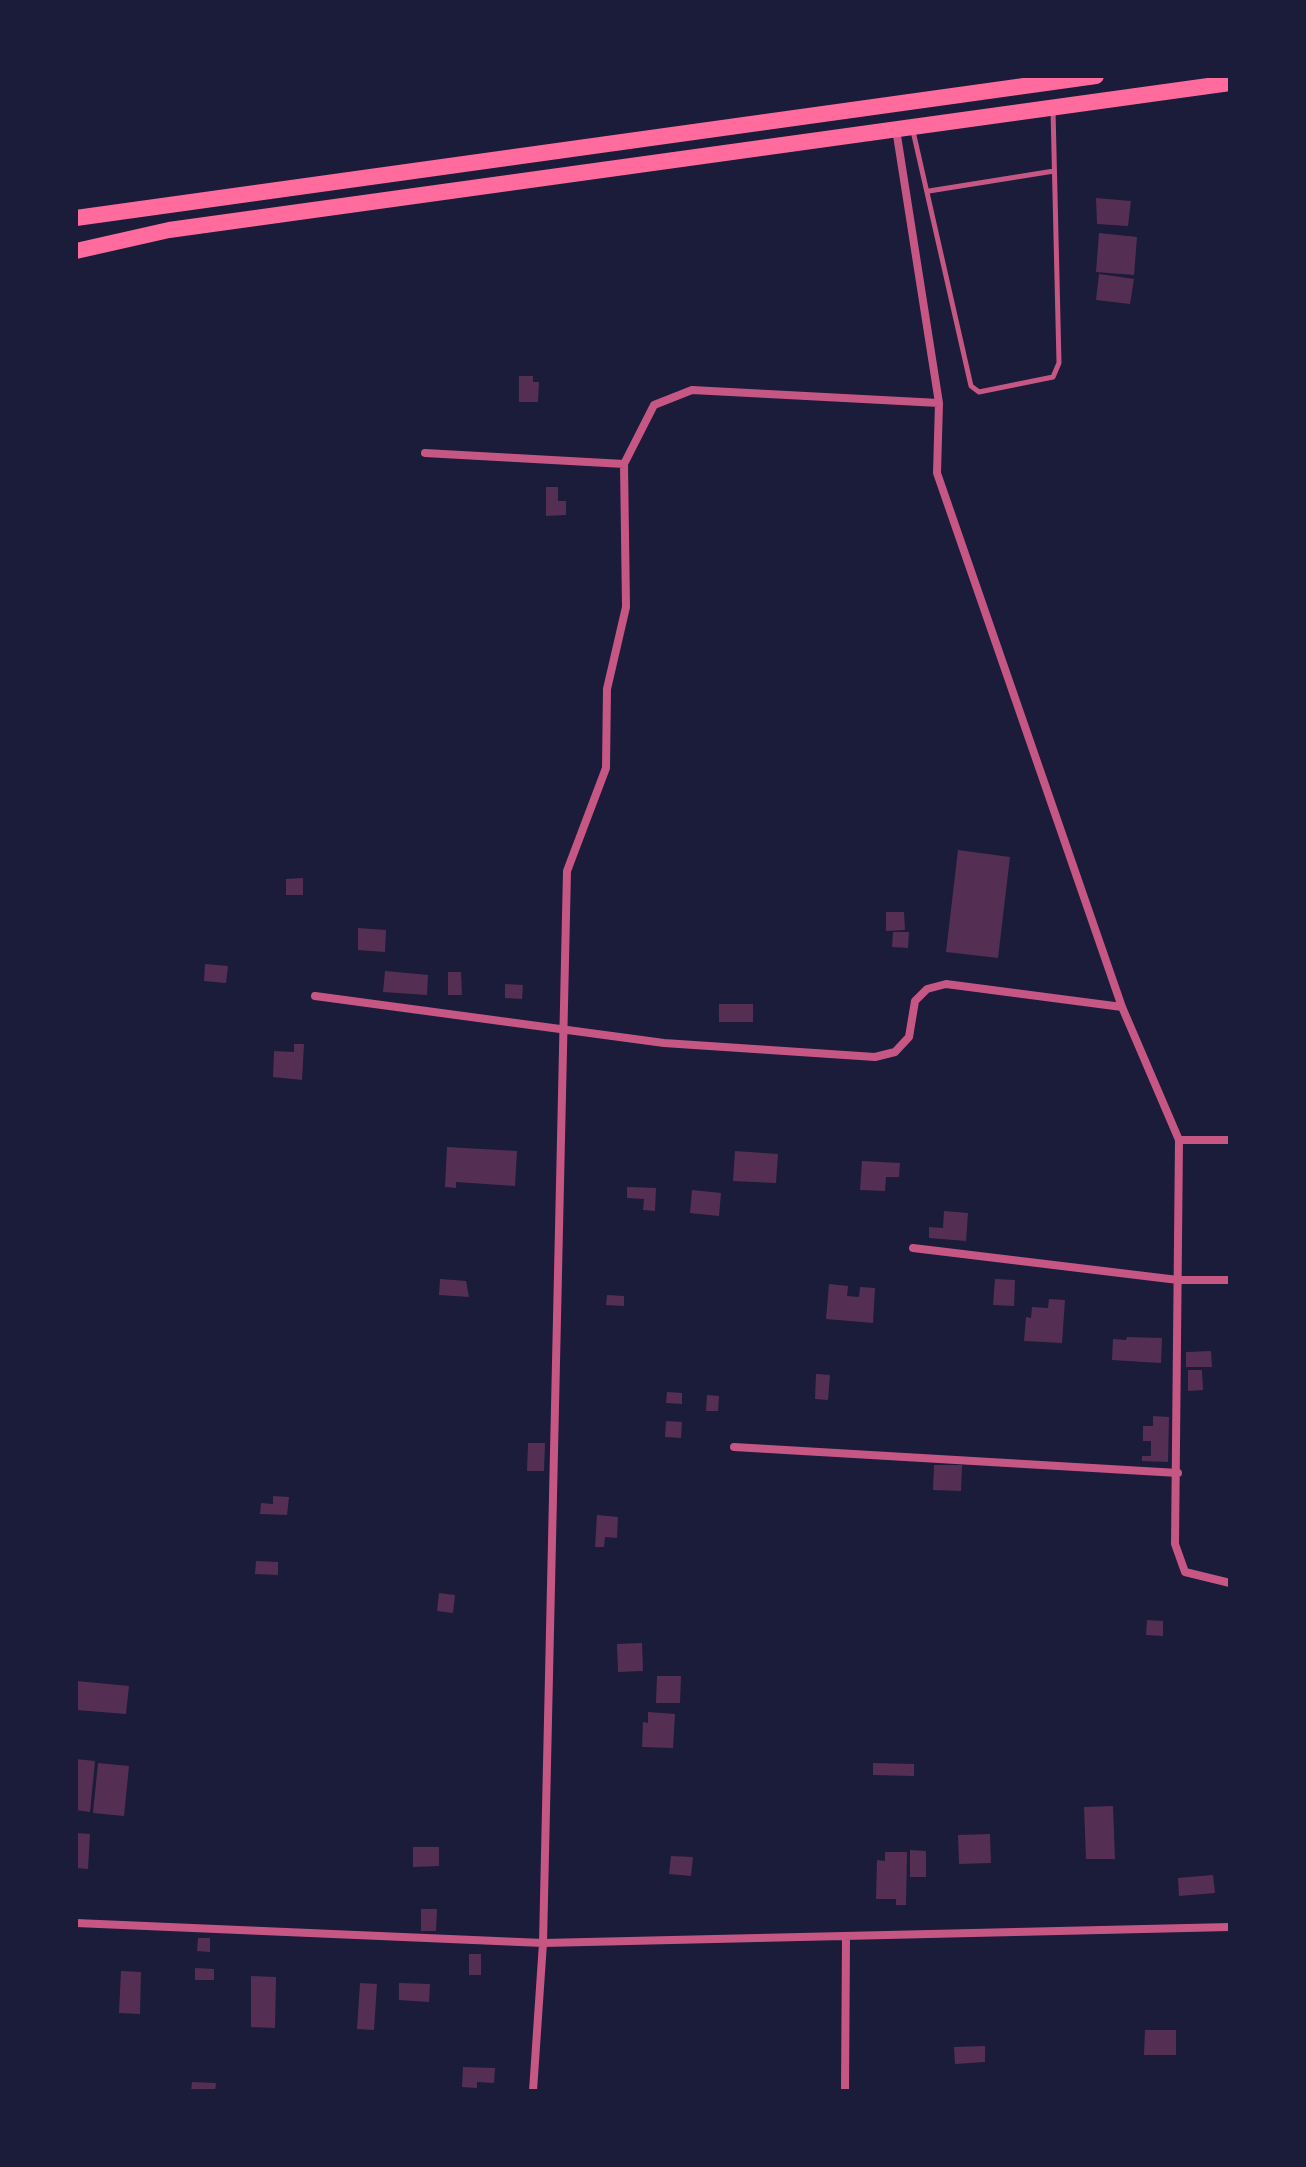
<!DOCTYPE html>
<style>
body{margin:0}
#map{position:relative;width:1306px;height:2167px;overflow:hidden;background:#1b1b3a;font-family:"Fira Sans Condensed",sans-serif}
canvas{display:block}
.frame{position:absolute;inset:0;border:78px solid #1b1b3a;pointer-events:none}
</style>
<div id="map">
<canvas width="1306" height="2167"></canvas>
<div class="frame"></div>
</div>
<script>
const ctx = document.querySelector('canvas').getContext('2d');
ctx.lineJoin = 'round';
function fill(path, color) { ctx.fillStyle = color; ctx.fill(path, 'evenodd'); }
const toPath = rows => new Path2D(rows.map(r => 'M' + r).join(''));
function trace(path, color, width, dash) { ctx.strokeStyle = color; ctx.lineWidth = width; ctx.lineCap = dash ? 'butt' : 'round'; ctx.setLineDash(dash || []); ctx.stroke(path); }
const building = toPath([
 [1096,198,1131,201,1128,226,1097,224],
 [1099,233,1137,237,1134,275,1096,272],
 [1099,274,1134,279,1130,304,1096,300],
 [519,376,533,376,533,382,539,382,538,402,519,402],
 [546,487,558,487,558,501,566,501,566,515,546,516],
 [958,850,1010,857,998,958,946,952],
 [303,878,303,895,286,895,286,879],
 [886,912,904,912,905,930,886,931],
 [358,928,386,930,385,952,358,950],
 [893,932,909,932,908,948,892,947],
 [205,964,228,966,226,983,204,981],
 [385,971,428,975,427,995,383,992],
 [448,972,461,972,462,995,448,995],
 [505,984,523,985,522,999,505,998],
 [719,1004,753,1004,753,1022,719,1022],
 [294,1044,304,1044,302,1080,273,1077,274,1051,294,1052],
 [447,1147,517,1151,515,1186,456,1182,456,1188,445,1187],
 [735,1151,778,1154,776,1183,733,1181],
 [862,1161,900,1163,899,1177,886,1177,885,1191,860,1190],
 [627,1187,656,1188,655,1211,643,1210,644,1199,627,1198],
 [692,1190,721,1193,719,1216,690,1213],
 [944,1211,968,1213,966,1241,929,1238,929,1227,943,1228],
 [440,1279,466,1281,469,1297,439,1295],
 [995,1279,1015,1280,1014,1306,993,1305],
 [829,1284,848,1286,847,1296,859,1297,860,1287,875,1288,873,1323,826,1319],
 [607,1295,624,1296,624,1306,606,1305],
 [1049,1299,1065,1300,1062,1343,1024,1341,1026,1317,1031,1318,1032,1307,1048,1308],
 [1127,1337,1162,1338,1161,1363,1112,1360,1113,1339,1126,1340],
 [1211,1351,1212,1367,1186,1367,1186,1352],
 [1188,1370,1202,1370,1203,1390,1188,1391],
 [816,1374,830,1375,828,1400,815,1399],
 [667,1392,682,1393,682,1404,666,1403],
 [707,1395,719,1396,718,1411,706,1411],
 [1153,1416,1169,1417,1168,1462,1142,1461,1142,1456,1151,1456,1151,1441,1143,1441,1143,1426,1153,1426],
 [666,1421,682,1422,681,1438,665,1437],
 [528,1443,545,1443,544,1471,527,1471],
 [934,1465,962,1465,961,1491,933,1490],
 [273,1496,289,1497,287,1515,260,1514,261,1503,273,1504],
 [597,1515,618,1517,617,1538,605,1537,604,1547,595,1547],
 [256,1561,278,1562,278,1575,255,1574],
 [439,1593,455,1595,453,1613,437,1611],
 [1147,1620,1163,1621,1163,1636,1146,1635],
 [642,1643,643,1671,618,1672,617,1644],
 [657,1676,681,1676,680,1703,656,1703],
 [77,1681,129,1686,126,1714,76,1710],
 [648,1712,675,1714,673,1748,642,1747,643,1722,648,1723],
 [76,1759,95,1761,90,1812,76,1810],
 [98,1763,129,1766,124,1816,93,1813],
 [873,1763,914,1764,914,1776,873,1775],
 [1113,1806,1115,1859,1086,1859,1084,1807],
 [76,1833,90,1834,88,1869,76,1868],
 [990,1834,991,1863,959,1864,958,1835],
 [413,1847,439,1847,439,1866,413,1867],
 [910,1850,926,1851,926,1877,910,1877],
 [885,1852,907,1852,906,1905,896,1905,896,1899,876,1899,877,1860,885,1861],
 [671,1856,693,1857,691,1876,669,1874],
 [1213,1875,1215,1893,1179,1896,1178,1878],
 [421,1909,437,1909,436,1931,421,1931],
 [198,1938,210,1938,210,1952,197,1951],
 [469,1954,481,1954,481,1975,469,1975],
 [195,1968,214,1969,214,1980,195,1980],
 [121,1971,141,1972,140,2014,119,2013],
 [251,1976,276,1977,275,2028,251,2027],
 [360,1983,377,1984,374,2030,357,2029],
 [399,1983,430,1984,429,2002,399,2000],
 [1145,2030,1176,2030,1176,2055,1144,2055],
 [985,2046,985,2062,955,2064,954,2047],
 [463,2067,495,2068,494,2083,477,2082,477,2088,462,2087],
 [192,2082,216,2083,215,2091,191,2091]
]);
const service = toPath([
 [913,131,971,386,979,392,1053,377,1059,363,1053,110],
 [929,191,1054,171]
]);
const minor = toPath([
 [896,129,939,403,937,473,1122,1007,1179,1140,1175,1544,1185,1572,1230,1583],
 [425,453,624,464],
 [315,996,664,1043,875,1057,895,1052,909,1037,915,1001,927,989,946,984,1122,1007],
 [1179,1140,1230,1140],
 [913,1248,1178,1280,1230,1280],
 [734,1447,1178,1473],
 [76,1923,543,1943,1230,1927],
 [533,2091,543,1943,567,871,606,768,607,689,626,607,624,464,654,405,692,390,939,403],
 [845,2091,846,1937]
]);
const primary = toPath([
 [76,218,1096,76],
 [76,251,169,230,1230,83]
]);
fill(building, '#542f53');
trace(service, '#c65784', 5);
trace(minor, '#c65784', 8);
trace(primary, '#ff6b9d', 16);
</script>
